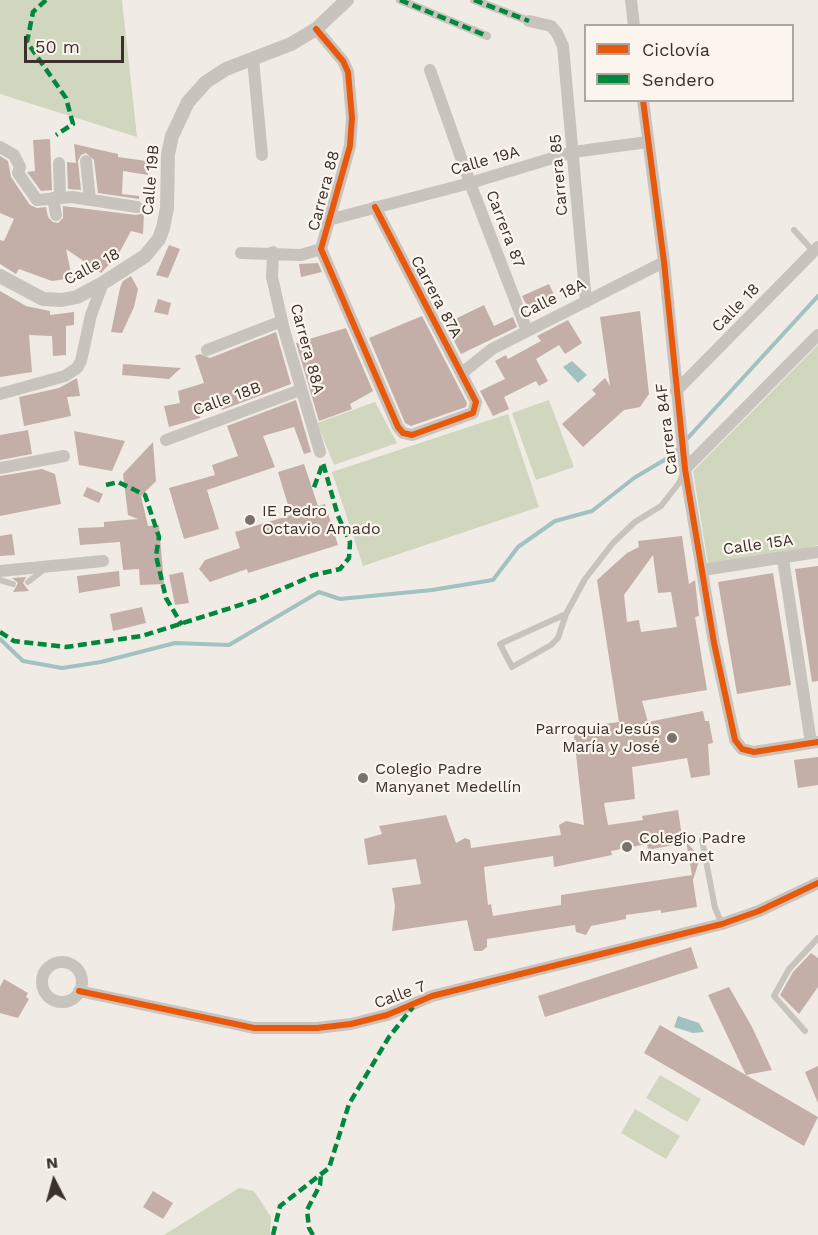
<!DOCTYPE html>
<meta charset="utf-8">
<style>
body{margin:0}
#map{position:relative;width:818px;height:1235px;overflow:hidden;background:#f0ebe5;font-family:"Work Sans",sans-serif}
canvas{display:block}
.legend{position:absolute;left:584px;top:24px;width:210px;height:78px;box-sizing:border-box;background:#fbf5ee;border:2px solid #aea6a0;margin:0;padding:8px 10px;list-style:none;font-size:18px;color:#3b302b}
.legend li{display:flex;align-items:center;gap:12px;height:30px}
.legend b{width:30px;border:2px solid #aea6a0}
.north{position:absolute;left:24px;top:1151px;width:60px;height:60px;-webkit-text-stroke:4px #fbf5ee;paint-order:stroke;rotate:354deg;font-size:16px;font-weight:700;line-height:24px;text-align:center;color:#3b302b}
.north::after{content:'';display:block;margin:auto;width:21px;height:27px;background:#3b302b;clip-path:polygon(50% 0,100% 100%,50% 72%,0 100%)}
.scale{position:absolute;left:24px;top:36px;width:100px;height:27px;box-sizing:border-box;border:3px solid #3b302b;border-top:0;padding-left:8px;font-size:18px;line-height:21px;white-space:nowrap;color:#3b302b;-webkit-text-stroke:4px #fbf5ee;paint-order:stroke}
</style>
<div id="map">
<canvas width="818" height="1235"></canvas>
<ul class="legend">
<li><b style="height:8px;background:#e8590c"></b>Ciclovía</li>
<li><b style="height:8px;background:#00873e"></b>Sendero</li>
</ul>
<div class="north">N</div>
<div class="scale">50 m</div>
</div>
<script>
const ctx = document.querySelector('canvas').getContext('2d');
ctx.lineJoin = 'round';
function fill(path, color) { ctx.fillStyle = color; ctx.fill(path, 'evenodd'); }
const toPath = rows => new Path2D(rows.map(r => 'M' + r).join(''));
function trace(path, color, width, dash) { ctx.strokeStyle = color; ctx.lineWidth = width; ctx.lineCap = dash ? 'butt' : 'round'; ctx.setLineDash(dash || []); ctx.stroke(path); }
function write(font, color, halo, rows, align = 'center') {
  ctx.font = font + ' "Work Sans",sans-serif'; ctx.lineWidth = 4.5; ctx.setLineDash([]); ctx.textBaseline = 'middle'; ctx.strokeStyle = halo; ctx.fillStyle = color; for (const [text, x, y, turn = 0] of rows) {
    ctx.save(); ctx.translate(x, y); ctx.rotate((+turn || 0) * Math.PI / 180); ctx.textAlign = isNaN(turn) ? turn : align; if (halo) ctx.strokeText(text, 0, 0); ctx.fillText(text, 0, 0); ctx.restore();
  }
}
const green = toPath([
 [0,0,122,0,137,137,0,94],
 [818,345,818,545,781,554,708,564,693,471],
 [549,400,574,467,536,480,512,413],
 [375,402,397,443,334,465,317,423],
 [508,414,539,507,363,566,332,472],
 [660,1075,701,1099,687,1122,646,1098],
 [635,1109,680,1136,666,1159,621,1133],
 [239,1188,254,1191,271,1217,270,1235,164,1235]
]);
const water = toPath([
 [572,361,587,375,578,383,563,367],
 [678,1016,699,1023,704,1032,693,1033,674,1027]
]);
const stream = toPath([
 [686,440,818,296],
 [0,639,23,661,62,668,101,662,175,643,229,645,319,592,340,599,432,590,493,580,518,547,555,521,592,511,634,478,671,456,679,448]
]);
const building = toPath([
 [50,139,52,190,41,191,27,172,35,171,33,140],
 [74,144,118,154,118,157,146,161,148,175,123,171,122,194,139,196,139,199,98,193,94,160,86,153,81,155,78,161,81,190,68,189,67,162,76,163],
 [0,156,8,161,11,177,30,205,37,208,46,207,48,217,53,222,58,223,63,218,63,206,136,215,144,213,143,234,131,231,118,255,101,273,66,249,72,278,52,281,19,269,16,274,0,264,0,240,4,241,14,219,0,213],
 [169,245,180,249,168,278,156,275],
 [318,263,322,272,301,277,299,264],
 [131,276,138,289,134,307,122,333,111,332,120,288,123,281],
 [549,284,556,299,530,312,522,296],
 [0,291,26,306,50,311,50,315,74,312,74,325,66,326,66,355,53,356,52,336,29,335,32,372,0,377],
 [158,299,171,303,168,315,154,312],
 [484,305,494,326,513,317,517,327,461,354,445,324],
 [640,311,649,394,640,407,624,410,583,447,562,424,596,394,592,390,605,378,610,386,600,317],
 [422,316,467,403,466,407,411,426,405,423,369,338],
 [568,320,582,343,565,354,559,345,536,359,548,381,539,386,536,381,504,397,509,409,493,416,480,391,505,379,495,361,506,355,508,359,541,341,537,336],
 [346,328,373,391,350,404,352,409,319,421,296,343],
 [276,332,291,384,222,410,221,407,201,413,200,418,169,427,164,406,180,403,178,391,204,383,195,356,200,354,210,358],
 [123,364,181,368,169,379,122,375],
 [77,378,80,396,67,397,71,416,24,426,19,397,59,388],
 [296,400,311,452,304,454,294,427,263,436,275,467,207,490,219,529,184,539,169,488,215,475,212,465,238,456,227,426],
 [28,430,32,454,0,460,0,435],
 [74,431,125,441,112,471,79,465],
 [153,442,156,481,141,496,148,526,159,525,164,584,140,585,139,569,123,570,120,542,80,545,78,528,104,527,104,522,138,519,128,515,123,474],
 [304,464,318,506,325,504,338,545,248,573,247,569,210,582,199,569,205,560,240,548,235,532,291,515,278,472],
 [42,469,55,474,61,504,0,516,0,476],
 [87,487,103,494,99,503,83,496],
 [12,534,15,555,0,556,0,536],
 [682,536,689,584,695,580,699,616,695,617,707,690,642,701,648,722,703,711,705,721,709,721,713,743,708,744,710,775,691,778,687,758,632,767,635,799,604,803,608,825,643,820,642,816,678,810,683,843,648,850,647,844,611,851,612,855,554,867,553,856,484,867,485,877,488,905,491,904,493,916,561,905,561,895,692,875,686,841,700,858,693,880,697,907,661,913,661,910,626,915,626,919,591,926,586,935,576,932,575,925,487,939,487,947,482,951,474,951,467,920,392,931,395,906,392,888,421,884,416,859,368,865,364,839,382,834,379,826,446,815,456,843,465,838,470,840,471,848,561,835,559,825,566,821,584,825,573,728,619,722,597,580,627,553,639,547,638,541],
 [653,555,658,593,671,592,677,627,641,632,639,620,627,622,624,595],
 [818,566,818,681,812,682,795,569],
 [119,571,120,586,79,593,77,576],
 [183,572,189,603,175,605,169,575],
 [773,573,791,685,737,694,718,582],
 [26,577,23,583,29,591,13,592,18,583,12,578],
 [142,607,146,623,113,631,110,614],
 [818,757,818,785,798,788,794,760],
 [691,947,698,968,545,1017,538,996],
 [811,953,818,958,818,987,799,1014,780,995,793,972],
 [4,979,28,993,26,997,29,999,18,1018,0,1013,0,987],
 [729,987,752,1027,772,1070,746,1075,708,995],
 [660,1025,818,1117,804,1146,644,1053],
 [818,1066,818,1103,805,1072],
 [153,1191,173,1203,163,1219,143,1207]
]);
const service = toPath([
 [794,230,814,252],
 [0,580,13,584],
 [28,582,46,568],
 [566,614,500,644,512,667,551,645,558,638,566,614,585,579,613,543,635,522,661,506,679,483,684,472],
 [702,840,715,908,722,924],
 [805,1031,774,996,789,969,818,938]
]);
const pedestrian = toPath([
 [400,0,487,36],
 [474,0,529,21]
]);
const minor = toPath([
 [631,0,634,26],
 [529,21,551,26,557,33,563,46,586,302],
 [316,29,343,61,348,72,352,118,350,146,321,249,398,427,403,433,412,435,473,413,476,402,375,207],
 [253,59,262,155],
 [430,70,470,183,527,331],
 [643,100,664,262,685,469,714,643,735,740,742,749,754,752,818,742],
 [0,147,14,155,20,167,18,173,37,200,72,197,137,207],
 [86,161,90,200],
 [59,163,60,198],
 [53,198,56,215],
 [332,219,470,183,573,152,648,142],
 [273,252,272,277,284,330,320,452],
 [241,253,301,255,321,249],
 [207,350,282,321],
 [462,373,492,349,664,262],
 [676,391,818,247],
 [0,394,65,376,77,368,81,361,91,315,103,283],
 [166,440,300,390],
 [0,468,64,456],
 [685,469,818,335],
 [783,559,811,743],
 [703,570,818,552],
 [0,571,103,561],
 '42 982a20 20 0 1 1 40 0a20 20 0 1 1-40 0Z',
 [79,991,254,1028,317,1028,351,1024,387,1015,432,996,722,924,759,911,818,883]
]);
const tertiary = toPath([
 [0,276,43,299,62,300,77,297,103,283,145,256,159,239,163,228,167,208,168,154,172,136,188,102,206,82,226,69,291,44,316,29,347,0]
]);
const quiet = toPath([
 [46,0,33,12,27,42,66,98,73,124,56,135],
 [400,0,487,36],
 [474,0,529,21],
 [106,485,118,482,145,495,159,537,156,556,166,598,182,625],
 [0,632,14,641,66,647,142,636,259,599,314,575,340,569,349,558,350,542,338,516,323,463,313,490],
 [273,1235,280,1206,329,1168,349,1104,389,1037,413,1007],
 [313,1235,309,1228,307,1210,320,1185,321,1174]
]);
const cycleway = toPath([
 [316,29,343,61,348,72,352,118,350,146,321,249,398,427,403,433,412,435,473,413,476,402,375,207],
 [643,100,664,262,685,469,714,643,735,740,742,749,754,752,818,742],
 [79,991,254,1028,317,1028,351,1024,387,1015,432,996,722,924,759,911,818,883]
]);
const markers = [
 [250,520,6,"#7a716c"],
 [672,738,6,"#7a716c"],
 [363,778,6,"#7a716c"],
 [627,847,6,"#7a716c"]
];
const streetNames = [
 ["Calle 19A",485,161,-16],
 ["Carrera 85",559,175,-95],
 ["Calle 19B",151,180,-85],
 ["Carrera 88",324,191,-75],
 ["Carrera 87",505,229,69],
 ["Calle 18",92,267,-28],
 ["Carrera 87A",436,297,62],
 ["Calle 18A",553,299,-26],
 ["Calle 18",736,308,-46],
 ["Carrera 88A",307,349,75],
 ["Calle 18B",227,399,-20],
 ["Carrera 84F",667,429,-97],
 ["Calle 15A",758,545,-8],
 ["Calle 7",400,995,-20]
];
const poiNames = [
 ["IE Pedro",262,511],
 ["Octavio Amado",262,529],
 ["Parroquia Jesús",660,729,"right"],
 ["María y José",660,747,"right"],
 ["Colegio Padre",375,769],
 ["Manyanet Medellín",375,787],
 ["Colegio Padre",639,838],
 ["Manyanet",639,856]
];
fill(green, '#d1d6bf');
fill(water, '#a1c2c1');
trace(stream, '#a1c2c1', 4);
fill(building, '#c3afa7');
trace(service, '#c9c3be', 6);
trace(pedestrian, '#c9c3be', 8);
trace(minor, '#c9c3be', 12);
trace(tertiary, '#c9c3be', 14);
trace(quiet, '#00873e', 4.5, [9, 4.5]);
trace(cycleway, '#e8590c', 6);
for (const [x, y, r, color] of markers) { const dot = new Path2D(); dot.arc(x, y, r, 0, 2 * Math.PI); ctx.fillStyle = color; ctx.fill(dot); trace(dot, '#fbf5ee', 2); }
write('16px', '#3b302b', '#fbf5ee', streetNames);
write('16px', '#3b302b', '#fbf5ee', poiNames, 'left');
</script>
